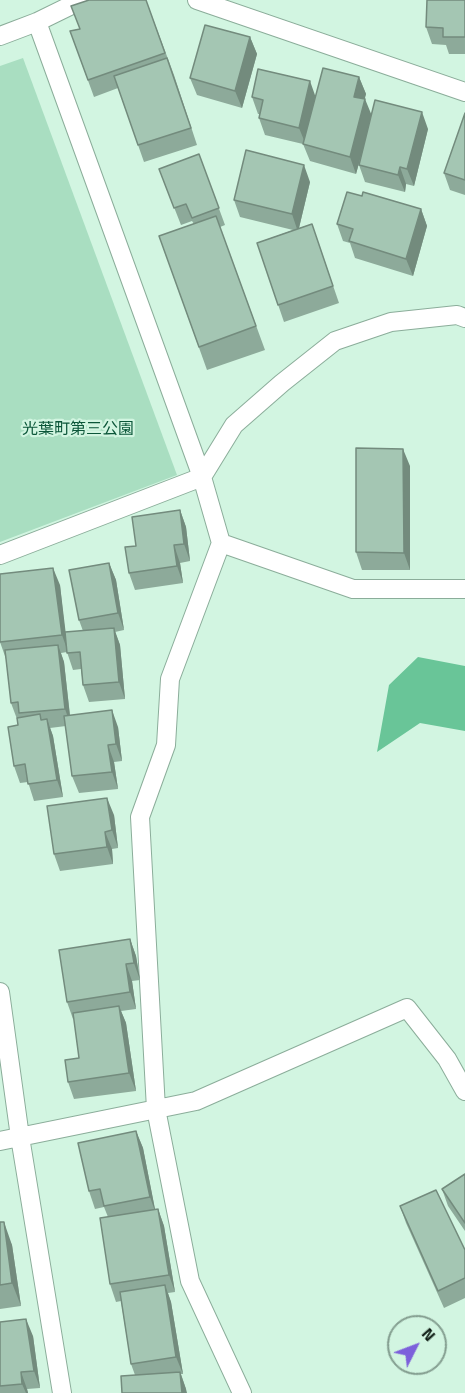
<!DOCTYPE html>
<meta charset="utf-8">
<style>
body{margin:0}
#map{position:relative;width:465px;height:1393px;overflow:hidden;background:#d2f5e1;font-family:"Titillium Web",sans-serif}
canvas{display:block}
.north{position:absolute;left:387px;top:1315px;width:60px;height:60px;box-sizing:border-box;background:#d2f5e1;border:2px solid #839d8f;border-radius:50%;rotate:48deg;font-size:16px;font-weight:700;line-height:24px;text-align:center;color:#0d1a13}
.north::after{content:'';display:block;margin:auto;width:21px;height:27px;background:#7d60db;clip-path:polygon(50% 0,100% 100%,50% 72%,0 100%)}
</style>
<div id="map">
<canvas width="465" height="1393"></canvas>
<div class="north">N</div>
</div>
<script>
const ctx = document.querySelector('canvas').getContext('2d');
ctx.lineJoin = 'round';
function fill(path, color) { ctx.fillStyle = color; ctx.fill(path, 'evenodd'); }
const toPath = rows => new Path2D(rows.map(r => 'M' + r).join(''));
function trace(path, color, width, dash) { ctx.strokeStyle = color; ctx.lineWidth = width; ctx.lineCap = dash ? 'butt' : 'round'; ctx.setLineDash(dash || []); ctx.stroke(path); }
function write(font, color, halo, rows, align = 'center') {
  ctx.font = font + ' "Titillium Web","Noto Sans JP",sans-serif'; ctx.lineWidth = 4.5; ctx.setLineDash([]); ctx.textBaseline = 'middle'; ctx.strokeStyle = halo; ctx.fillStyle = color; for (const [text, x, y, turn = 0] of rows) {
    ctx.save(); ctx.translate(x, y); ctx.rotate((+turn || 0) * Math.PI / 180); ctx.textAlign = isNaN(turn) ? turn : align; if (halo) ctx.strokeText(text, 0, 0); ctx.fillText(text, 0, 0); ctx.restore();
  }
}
const green = toPath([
 [23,58,177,475,0,542,0,66]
]);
const forest = toPath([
 [418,657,465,666,465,731,420,723,377,752,389,685]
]);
const service = toPath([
 [197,0,465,92],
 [37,22,202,477,221,543,170,679,166,745,140,817,156,1109,190,1281,242,1393],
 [0,36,37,22,82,0],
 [221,543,353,589,465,589],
 [0,555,202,477,234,425,282,383,335,341,391,322,457,315,465,318],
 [0,992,20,1137,62,1393],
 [0,1141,196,1101,407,1008,447,1059,465,1091]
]);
const wall = toPath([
 [146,0,174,75,197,145,144,162,118,88,94,97,70,31,80,29],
 [465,0,465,54,449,54,446,45,432,44,426,27],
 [250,37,257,54,242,108,197,95,190,78],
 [359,77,366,94,364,99,371,116,428,129,414,186,406,184,405,192,365,182,359,165,368,130,356,174,310,161,303,144,265,135,259,118,260,114,258,114,252,97,316,97],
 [465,113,465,195,450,190,444,173],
 [199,154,225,225,220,227,265,350,207,370,159,236,194,224,192,221,181,225,159,169],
 [310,182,299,228,312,224,339,303,284,322,257,243,293,230,240,217,234,200],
 [362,196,421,209,427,226,413,276,355,258,350,243,343,241,337,224],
 [410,466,410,570,362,570,356,552],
 [180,510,186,527,190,561,180,563,183,583,135,590,129,573,136,546],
 [109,563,116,580,124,630,115,632,120,645,125,699,89,702,83,685,81,669,73,670,67,652,61,653,64,662,70,715,118,727,122,761,114,762,118,789,79,793,72,776,66,726,50,728,53,736,63,797,34,801,28,782,20,783,14,766,18,725,17,719,11,703,6,659,0,642,60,585,65,632,83,631,79,620],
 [114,815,118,848,112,849,113,864,60,871,54,854],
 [130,939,136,956,140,980,132,981,136,1009,121,1011,126,1023,136,1091,74,1099,68,1082,79,1058,74,1018,73,1019,67,1002],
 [136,1131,143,1148,155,1210,158,1209,164,1226,175,1292,168,1293,171,1302,183,1374,181,1374,186,1389,135,1375,131,1364,121,1301,116,1302,110,1284,108,1217,104,1207,95,1209,89,1191],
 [465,1174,465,1231,448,1206,442,1189],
 [400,1206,465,1250,465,1298,444,1308,406,1223],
 [0,1222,12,1245,21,1306,0,1309],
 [0,1322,33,1336,40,1388,27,1389,28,1393,0,1393]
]);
const shadedWall = toPath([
 [250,37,257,54,242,108,235,91],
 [359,77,366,94,361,114,354,97],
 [310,81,316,98,306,145,299,128],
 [365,99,372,116,356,174,350,157],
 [422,112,428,129,414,186,407,169],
 [304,165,310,182,298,232,292,214],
 [400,167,406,184,405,192,398,175],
 [421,209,427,226,413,276,406,259],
 [403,449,410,466,410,570,404,553],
 [180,510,186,527,190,561,184,544],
 [174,545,180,563,183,583,177,566],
 [109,563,116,580,124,630,118,613],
 [53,568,60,585,68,652,62,635],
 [114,628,120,645,125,699,119,682],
 [58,645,64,662,71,726,65,709],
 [112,710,118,727,122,761,116,744],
 [47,719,53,736,63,797,57,780],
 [108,745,114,762,118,789,112,772],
 [107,798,114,815,118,848,112,830],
 [105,832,112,849,113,864,107,847],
 [130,939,136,956,140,980,134,963],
 [126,964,132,981,136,1009,130,992],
 [119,1006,126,1023,136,1091,129,1073],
 [136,1131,143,1148,156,1214,150,1197],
 [158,1209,164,1226,175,1292,169,1275],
 [4,1222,12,1245,21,1306,12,1283],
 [165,1285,171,1302,183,1374,176,1357],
 [26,1319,33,1336,40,1388,34,1371],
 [21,1372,27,1389,28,1393,26,1393,22,1384],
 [180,1372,186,1389,187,1393,182,1393]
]);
const building = toPath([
 [89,0,146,0,165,53,88,80,70,31,80,29,71,6,89,0],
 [427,0,465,0,465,37,443,37,443,28,426,27,427,0],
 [205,25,250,37,235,91,190,78,205,25],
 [167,58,191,128,138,145,114,76,167,58],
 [323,68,359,77,354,97,365,99,350,157,303,144,323,68],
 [258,69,310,81,299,128,259,118,263,100,252,97,258,69],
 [375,100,422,112,407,169,400,167,398,175,359,165,375,100],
 [465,113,465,180,444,173,465,113],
 [246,150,304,165,292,214,234,200,246,150],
 [199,154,219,208,192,218,186,204,174,208,159,169,199,154],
 [347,192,362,196,363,192,421,209,406,259,349,241,353,229,337,224,347,192],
 [216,216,256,326,199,347,159,236,216,216],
 [312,224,333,286,278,305,257,243,312,224],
 [356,448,403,449,404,553,356,552,356,448],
 [180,510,184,544,174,545,177,566,129,573,125,547,136,546,132,517,180,510],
 [109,563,118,613,79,620,69,570,109,563],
 [53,568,62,635,0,642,0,574,53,568],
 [114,628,119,682,83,685,80,652,67,653,65,632,114,628],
 [58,645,65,709,19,713,18,702,11,703,5,650,58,645],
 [112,710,116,744,108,745,112,772,72,776,64,716,112,710],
 [40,714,41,720,47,719,57,780,28,784,25,764,14,766,8,727,18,725,17,718,40,714],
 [107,798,112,830,105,832,107,847,54,854,47,806,107,798],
 [130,939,134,963,126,964,130,992,67,1002,59,950,130,939],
 [119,1006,129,1073,68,1082,65,1060,79,1058,73,1013,119,1006],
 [136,1131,150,1197,104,1206,100,1189,89,1191,78,1143,136,1131],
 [465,1174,465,1223,442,1189,465,1174],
 [436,1190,465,1250,465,1278,438,1291,400,1206,436,1190],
 [158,1209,169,1275,110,1284,100,1218,158,1209],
 [0,1222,4,1222,12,1283,0,1285,0,1222],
 [165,1285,176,1357,131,1364,120,1292,165,1285],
 [26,1319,34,1371,21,1372,22,1384,0,1386,0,1322,26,1319],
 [180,1372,182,1393,122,1393,121,1376,180,1372]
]);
const parkNames = [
 ["光葉町第三公園",78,430]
];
fill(green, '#a9dec1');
fill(forest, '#69c598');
trace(service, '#8bad9a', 20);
trace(service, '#fff', 18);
fill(wall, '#8daa9a');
fill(shadedWall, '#738b7d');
fill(building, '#a4c6b3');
trace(building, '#738b7d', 1.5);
write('16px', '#0b5639', '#d2f5e1', parkNames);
</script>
